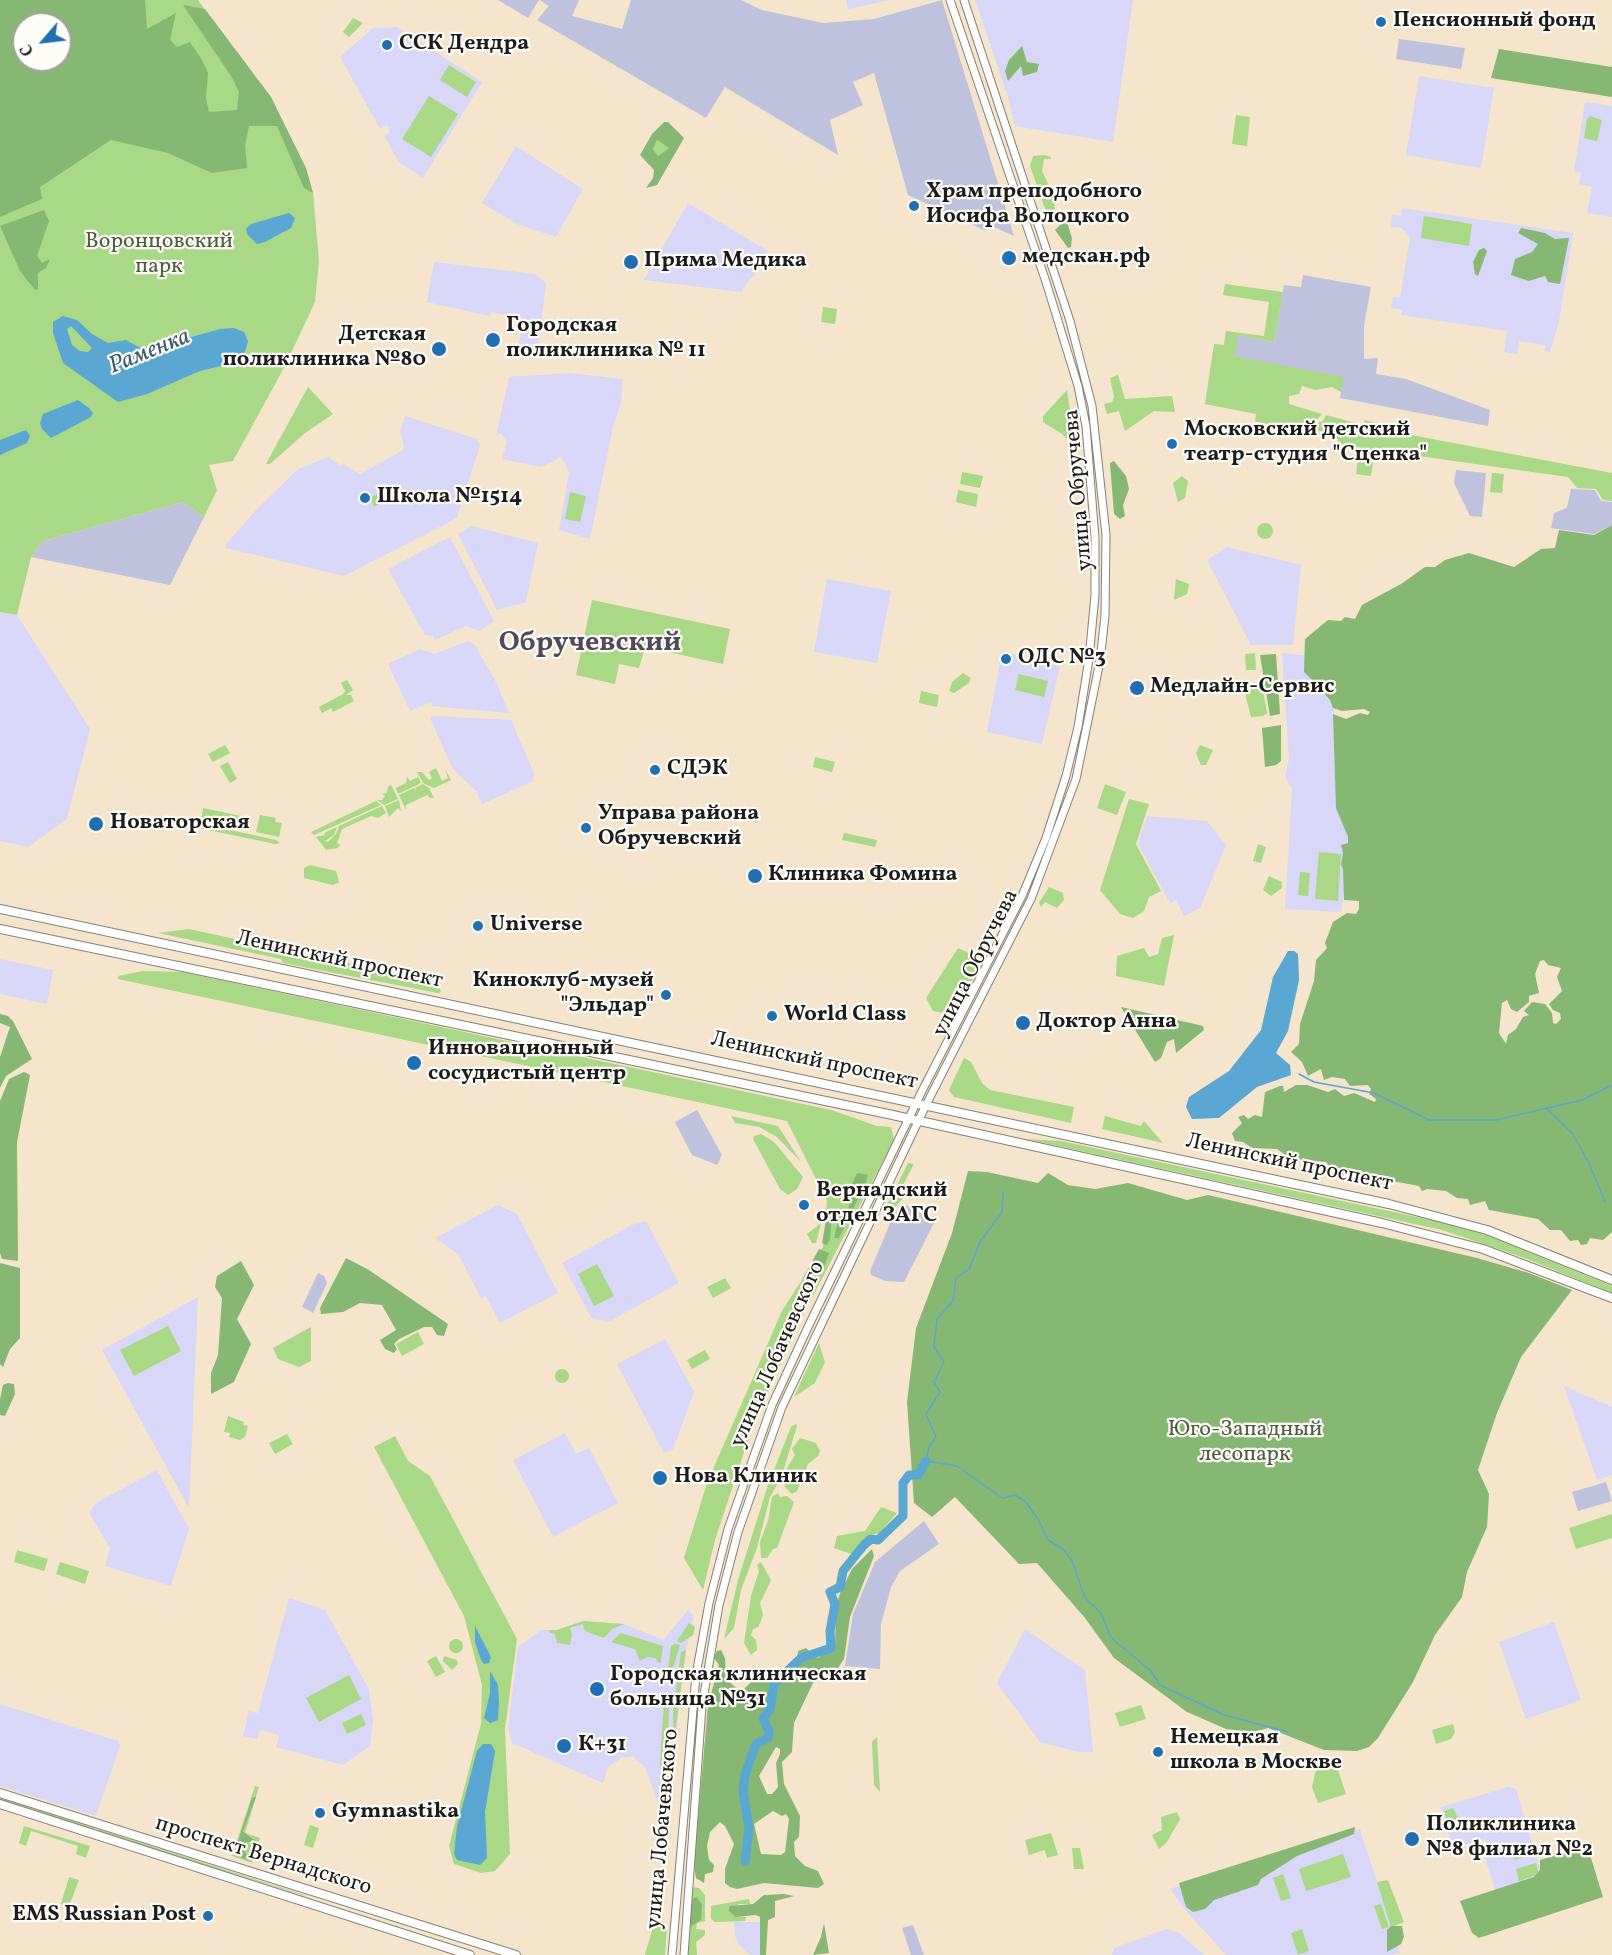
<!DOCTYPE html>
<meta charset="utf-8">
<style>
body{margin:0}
#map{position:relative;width:1612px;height:1955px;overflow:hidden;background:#f4e5cc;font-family:Vollkorn,serif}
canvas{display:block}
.north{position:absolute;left:12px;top:12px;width:60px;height:60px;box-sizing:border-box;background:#fdfcf7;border:2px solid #a3a29f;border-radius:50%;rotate:242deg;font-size:16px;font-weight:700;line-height:24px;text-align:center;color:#1c1c1c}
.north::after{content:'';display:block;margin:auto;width:21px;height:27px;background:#1f6fb2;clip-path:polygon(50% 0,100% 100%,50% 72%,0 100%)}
</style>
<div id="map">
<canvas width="1612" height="1955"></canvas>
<div class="north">С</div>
</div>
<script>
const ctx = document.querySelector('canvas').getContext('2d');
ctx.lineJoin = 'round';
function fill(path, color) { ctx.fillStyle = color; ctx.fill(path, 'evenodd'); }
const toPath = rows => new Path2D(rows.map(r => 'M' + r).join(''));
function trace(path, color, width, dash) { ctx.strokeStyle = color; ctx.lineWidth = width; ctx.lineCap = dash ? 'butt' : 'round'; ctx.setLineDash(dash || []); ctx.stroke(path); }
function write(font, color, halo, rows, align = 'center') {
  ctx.font = font + ' Vollkorn,serif'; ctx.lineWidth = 4.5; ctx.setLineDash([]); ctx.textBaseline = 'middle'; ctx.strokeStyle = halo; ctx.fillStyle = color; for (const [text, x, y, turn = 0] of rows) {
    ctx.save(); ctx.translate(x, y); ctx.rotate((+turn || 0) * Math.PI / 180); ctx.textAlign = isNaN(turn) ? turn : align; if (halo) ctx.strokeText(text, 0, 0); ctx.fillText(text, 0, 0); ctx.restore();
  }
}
const built = toPath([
 [846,0,890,0,848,9],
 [975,0,1133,0,1113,142,1015,126,1008,97],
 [397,27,482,82,423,178,399,162,384,136,390,132,387,125,380,129,340,57,373,28],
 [1419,76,1494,88,1481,168,1406,155],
 [1585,102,1612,106,1612,217,1587,213,1592,187,1579,184,1581,173,1574,171],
 [516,146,583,189,556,237,517,224,482,203],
 [688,203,768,251,754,276,749,280,741,292,644,280],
 [1402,208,1573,233,1559,322,1550,352,1545,351,1545,345,1519,341,1517,354,1504,352,1507,331,1401,315,1402,310,1391,308,1393,297,1400,298,1410,238,1402,228,1391,227,1392,215,1401,216],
 [434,262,535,274,546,283,538,351,517,353,524,319,491,312,490,316,427,302],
 [569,373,623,379,621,403,613,427,590,539,559,530,569,472,561,457,541,467,502,459,507,442,501,433,496,436,509,377],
 [405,416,477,439,480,445,457,518,344,576,226,548,226,544,257,509,298,469,328,457,340,465,343,464,360,474,402,451,404,446,400,431],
 [472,526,538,543,526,602,497,610,458,534],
 [450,537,494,621,480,631,466,626,435,640,433,636,425,635,388,569],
 [1227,547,1301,565,1293,645,1251,645,1207,560],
 [827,579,891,591,877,663,814,652],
 [0,612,17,615,90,729,67,819,28,847,0,841],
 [468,641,475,645,497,684,509,713,432,706,431,702,410,711,388,664,420,649,435,654],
 [1002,652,1060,666,1042,744,987,732],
 [1282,653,1311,656,1333,702,1351,850,1341,912,1285,909,1292,789,1285,777,1289,759],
 [433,716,511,720,534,773,533,781,482,804,476,791,453,769,430,718],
 [1147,816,1207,821,1226,845,1200,908,1184,916,1176,900,1170,903,1138,844],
 [0,959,53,970,47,1004,0,994],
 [498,1205,517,1214,558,1293,500,1323,486,1296,481,1298,458,1254,435,1238],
 [646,1221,679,1283,610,1321,592,1319,562,1263,632,1225],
 [198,1297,189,1508,102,1350],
 [665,1339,694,1392,673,1449,664,1453,617,1364],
 [1564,1386,1612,1407,1612,1475,1597,1480],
 [565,1433,576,1454,589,1448,618,1503,553,1537,513,1460],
 [157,1470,189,1529,171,1586,105,1566,110,1548,89,1513,96,1503],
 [289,1598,325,1610,369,1689,373,1721,370,1746,343,1765,276,1747,279,1735,260,1730,257,1739,243,1736,249,1711,258,1713],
 [688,1610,694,1616,686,1650,668,1804,661,1811,645,1767,633,1757,623,1757,608,1767,603,1783,512,1743,508,1728,518,1647,541,1630,557,1630,583,1621,624,1624,663,1640],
 [1554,1622,1581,1700,1526,1719,1499,1642],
 [1025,1629,1085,1670,1093,1752,1078,1752,1040,1742,997,1683],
 [0,1704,118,1741,120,1746,96,1816,0,1786],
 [1508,1787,1516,1789,1542,1876,1495,1890,1485,1858,1489,1853,1485,1839,1453,1848,1441,1807],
 [1360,1829,1400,1953,1392,1955,1226,1955,1187,1912,1170,1889],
 [734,1922,760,1922,760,1955,750,1955,739,1945,735,1936],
 [1167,1929,1179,1933,1204,1955,1112,1955,1114,1948]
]);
const industrial = toPath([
 [498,0,539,0,528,18],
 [540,0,579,0,572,16,622,29,631,0,741,0,762,10,823,23,874,19,942,0,1014,236,994,227,984,230,908,195,874,73,853,82,863,105,830,120,838,155,725,87,706,118,537,20,549,6],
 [1399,39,1465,48,1461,69,1396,59],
 [1303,275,1371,287,1364,326,1364,359,1378,358,1376,374,1406,379,1490,410,1488,426,1340,398,1343,378,1234,356,1238,335,1274,342,1284,285,1301,287],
 [1456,470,1486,473,1482,517,1470,516,1454,483],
 [1571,489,1595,490,1601,501,1612,502,1612,525,1594,534,1551,528,1554,513,1567,508],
 [183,502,204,517,170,585,31,557,43,541],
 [697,1110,722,1155,717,1165,692,1155,675,1122],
 [906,1205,935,1221,904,1282,885,1281,871,1275,870,1271,895,1212],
 [318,1273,324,1276,327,1283,313,1313,302,1307],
 [1606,1482,1612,1501,1578,1511,1572,1492],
 [924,1521,939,1544,900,1571,891,1587,881,1624,880,1669,845,1666,853,1614,875,1562],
 [913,1925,924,1955,911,1955,902,1928]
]);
const green = toPath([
 [0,0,198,0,269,98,306,168,313,193,319,261,315,302,286,364,233,461,209,465,217,490,204,517,183,502,43,541,31,557,17,615,0,612],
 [24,24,60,24,60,60,24,60],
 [353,18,363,23,349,37,343,32],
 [449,65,476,82,467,97,440,80],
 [429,96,458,114,431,157,402,139],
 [1236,115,1250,117,1247,146,1232,144],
 [1590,116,1602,120,1597,141,1584,138,1587,119],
 [657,140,670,148,658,156,653,149],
 [1044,155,1051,157,1051,159,1044,159,1042,171,1052,192,1055,209,1050,217,1044,206,1030,166,1033,156],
 [1424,216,1472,224,1469,246,1421,238],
 [1225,284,1283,292,1274,342,1238,335,1235,356,1344,377,1341,392,1332,387,1315,390,1302,386,1299,394,1289,396,1289,404,1322,414,1311,426,1323,421,1326,415,1363,425,1365,420,1403,429,1406,434,1612,473,1612,501,1603,500,1596,489,1577,488,1568,477,1340,445,1335,433,1255,422,1256,414,1205,404,1214,344,1224,345,1226,331,1264,336,1269,302,1223,295],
 [823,307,837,309,835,324,821,322],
 [1118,375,1125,399,1172,396,1175,412,1154,411,1125,431,1119,411,1107,414,1104,404,1112,402,1114,397,1110,378],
 [308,387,333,414,305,433,270,464,266,464],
 [1067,390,1069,404,1078,450,1062,434,1043,422,1043,416],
 [1358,460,1373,462,1371,476,1356,474],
 [962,472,983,476,980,488,960,484],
 [1492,473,1504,474,1502,493,1490,492],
 [1182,476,1188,481,1185,498,1178,502,1173,483],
 [387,489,392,498,374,507,370,498],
 [958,490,978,494,976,507,956,502],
 [570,492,586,496,580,522,565,519],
 '1257 531a8 8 0 1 1 16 0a8 8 0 1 1-16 0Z',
 [1176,579,1189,584,1187,594,1174,600],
 [592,600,730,629,723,664,645,647,639,668,619,664,615,684,576,675],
 [1255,653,1256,670,1246,670,1245,654],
 [963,673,971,678,969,683,954,693,949,691,952,682],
 [1019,674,1048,681,1044,697,1015,690],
 [347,680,353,690,346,695,351,695,354,701,333,712,331,708,322,713,319,707,343,694,345,691,341,683],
 [1259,683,1262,686,1267,713,1263,716,1251,717,1244,689],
 [921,691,939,695,937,707,919,703],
 [225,745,230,753,213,762,208,754],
 [1200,745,1213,750,1206,765,1201,765,1196,753],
 [815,757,835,762,832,772,813,767],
 [228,762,237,779,230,783,220,766],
 [436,768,442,781,448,778,445,769,451,780,434,788,423,783,417,772,422,772,429,780,432,778,429,772],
 [407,777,410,781,418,777,421,783,398,794,396,788,406,783],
 [423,784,429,788,434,798,430,798,427,795,406,805,406,810,399,795,414,788,416,792,415,788],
 [1105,784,1126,792,1117,815,1097,808],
 [391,785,398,799,384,805,377,800,382,800,385,796,382,794,387,793,388,787],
 [1129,799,1149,804,1136,844,1161,891,1149,897,1144,911,1133,918,1120,914,1100,890],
 [399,800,401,811,398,808,389,817,385,806],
 [376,801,381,805,314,835,311,832],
 [382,806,386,813,378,818,371,816,342,829,337,843,340,845,338,848,326,850,316,837,325,835,324,833,337,827,334,835,325,841,328,842,336,834,339,826],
 [203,808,241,816,239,829,201,821],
 [260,815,276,818,275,822,282,823,279,837,256,832],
 [171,817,276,840,280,843,275,844,170,822],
 [844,833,877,840,875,847,842,840],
 [1258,844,1266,847,1261,863,1253,861],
 [1319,852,1341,854,1338,901,1315,899],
 [310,865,336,871,339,882,333,885,304,878,304,868],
 [1300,872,1310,873,1308,896,1298,895],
 [1269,876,1282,882,1282,888,1271,896,1263,890],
 [1049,887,1063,893,1064,900,1057,908,1045,902,1041,907,1039,903],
 [189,929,416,978,439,987,441,992,438,993,283,963,281,959,158,933],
 [1174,935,1164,986,1116,976,1117,956,1144,948,1149,957,1158,954,1162,938],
 [958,948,983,960,953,1015,933,1011,926,998],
 [143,971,183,972,831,1110,877,1126,891,1127,894,1140,802,1317,754,1422,715,1540,703,1590,684,1558,707,1483,782,1311,823,1247,827,1201,787,1121,118,979,118,976],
 [964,1058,971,1062,982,1083,990,1090,1074,1107,1071,1123,954,1097,949,1090],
 [731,1116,778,1126,801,1162,777,1137,759,1127,735,1123],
 [1105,1116,1141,1126,1144,1121,1163,1143,1102,1129],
 [761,1134,774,1142,803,1177,797,1189,788,1195,780,1189,753,1139,754,1136],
 [1026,1139,1061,1141,1445,1223,1486,1235,1612,1286,1612,1293,1522,1257,1442,1230],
 [908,1163,914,1164,902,1187,904,1197,890,1213,884,1211],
 [821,1223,816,1243,812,1243,807,1234],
 [597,1264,614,1296,594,1306,578,1274],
 [725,1278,731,1288,713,1298,707,1287],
 [168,1326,181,1351,134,1376,120,1350],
 [311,1327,311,1361,299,1367,278,1359,273,1348],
 [418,1332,424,1344,402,1356,396,1344],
 [819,1343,825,1362,815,1383,794,1397],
 [705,1350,710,1359,692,1369,687,1360],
 '555 1376a7 7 0 1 1 14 0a7 7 0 1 1-14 0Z',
 [228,1416,244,1422,243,1425,248,1426,245,1437,240,1440,229,1437,230,1433,224,1432],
 [796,1424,797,1426,781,1478,770,1497,757,1548,741,1590,734,1628,724,1639,738,1580,768,1485,791,1427],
 [287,1434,293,1444,275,1454,269,1443],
 [395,1436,408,1461,430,1476,517,1639,505,1729,510,1854,495,1871,481,1873,454,1864,449,1846,481,1724,482,1685,464,1616,374,1447],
 [800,1438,816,1443,820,1451,818,1456,808,1464,797,1491,792,1494,785,1487,783,1475,795,1455,792,1449],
 [778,1493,780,1497,787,1496,794,1502,777,1548,773,1549,767,1558,761,1558,760,1542,768,1521,772,1497],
 [881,1507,897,1513,879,1533,870,1535,851,1554,834,1548,837,1536,865,1531],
 [1612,1514,1612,1538,1576,1549,1569,1528],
 [17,1550,48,1559,44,1571,14,1562],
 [60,1562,89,1571,85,1584,56,1574],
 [761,1562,771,1580,760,1603,763,1615,761,1621,758,1627,753,1629,751,1635,756,1640,757,1650,751,1655,744,1643,751,1596,759,1571,757,1565],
 [583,1621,624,1624,612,1629,604,1638,585,1631,583,1624,570,1628,572,1635,570,1645,557,1643,555,1634,550,1633,549,1630,557,1630],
 [689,1623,695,1627,693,1635,681,1643,677,1641],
 [621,1633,663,1646,661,1663,657,1662,656,1658,647,1657,640,1661,635,1649,611,1642],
 '449 1646a7 7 0 1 1 14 0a7 7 0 1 1-14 0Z',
 [675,1644,680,1645,670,1678,667,1678,671,1646],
 [686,1650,674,1741,673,1715,677,1681,681,1652],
 [436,1656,445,1672,436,1677,427,1661],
 [444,1656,457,1660,458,1664,452,1670,443,1661],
 [349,1675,361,1699,319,1722,306,1698],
 [664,1702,669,1706,668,1740,673,1749,668,1797,660,1765],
 [1141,1705,1146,1719,1120,1727,1115,1713],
 [361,1714,366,1725,347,1734,342,1723],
 [1453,1724,1455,1732,1451,1739,1436,1744,1432,1730],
 [877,1737,880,1792,874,1785,872,1742],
 [1318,1761,1337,1767,1346,1794,1318,1803,1312,1787],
 [255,1786,259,1787,245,1833,260,1838,252,1863,232,1856],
 [252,1800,243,1831,254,1839,244,1844,243,1847,246,1854,239,1857,235,1850],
 [0,1798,95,1828,94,1830,0,1800],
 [1453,1808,1462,1827,1450,1830,1444,1811],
 [1177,1812,1180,1819,1167,1842,1159,1849,1152,1835,1162,1830,1161,1817],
 [310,1825,319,1828,313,1848,304,1845],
 [24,1826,90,1846,86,1858,76,1854,78,1846,31,1831,26,1846,19,1843],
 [98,1829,304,1895,305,1896,97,1831],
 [1051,1833,1058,1855,1047,1858,1045,1850,1029,1855,1025,1840],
 [1521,1842,1522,1845,1531,1842,1535,1854,1514,1860,1510,1845],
 [1072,1848,1080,1848,1084,1869,1074,1869],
 [1343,1854,1351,1877,1306,1891,1299,1869],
 [1536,1863,1539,1874,1519,1881,1516,1869],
 [1283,1874,1291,1898,1281,1901,1273,1878],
 [69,1877,79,1880,69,1906,61,1904],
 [1388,1880,1404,1922,1391,1927,1377,1882],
 [692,1887,699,1888,705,1895,705,1921,697,1923,696,1929,705,1930,705,1935,696,1942,697,1955,687,1955],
 [749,1899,750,1904,738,1904,736,1917,746,1917,745,1921,715,1922,711,1919,711,1906],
 [1381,1904,1389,1927,1382,1929,1374,1906],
 [657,1926,667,1928,665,1955,645,1955,652,1930],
 [1302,1929,1309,1951,1298,1955,1291,1933]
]);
const forest = toPath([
 [0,0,145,0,147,29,176,13,170,40,177,47,190,42,202,60,208,73,206,98,209,112,237,110,239,92,231,76,183,5,205,9,271,97,306,168,313,193,304,188,277,126,249,126,245,145,247,168,212,173,168,153,111,140,40,187,42,199,0,217],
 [24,24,60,24,60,60,24,60],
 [1022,46,1027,62,1039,64,1037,72,1023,76,1021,66,1008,81,1005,71,1009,60],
 [1499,49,1612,67,1612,97,1491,78],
 [664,122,668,122,684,138,657,185,646,188,653,178,654,170,640,155,652,134],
 [657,140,669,148,658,156,653,149],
 [44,210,49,221,37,256,42,263,50,259,46,268,38,273,38,289,35,290,20,271,0,226],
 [1066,219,1072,238,1071,247,1068,248,1055,230],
 [1521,228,1545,233,1555,239,1569,238,1560,284,1548,282,1545,276,1529,281,1511,275,1515,259,1532,252,1538,244,1518,233],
 [1484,248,1487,251,1478,276,1475,274,1473,262,1479,250],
 [1114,461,1126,476,1129,489,1123,505,1125,516,1120,519,1114,514,1110,463],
 [1612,525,1612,1232,1603,1240,1590,1238,1587,1244,1581,1245,1578,1240,1570,1241,1561,1230,1550,1230,1538,1219,1489,1210,1485,1201,1470,1205,1468,1199,1457,1198,1446,1191,1427,1189,1422,1191,1419,1186,1382,1179,1365,1179,1358,1173,1350,1175,1331,1169,1326,1162,1291,1159,1277,1149,1252,1148,1243,1142,1235,1141,1232,1133,1242,1123,1238,1117,1244,1115,1248,1119,1255,1115,1262,1117,1265,1092,1280,1086,1283,1086,1284,1092,1296,1085,1307,1085,1328,1092,1335,1089,1344,1096,1354,1093,1375,1102,1376,1099,1369,1094,1371,1089,1368,1085,1350,1086,1345,1079,1332,1077,1324,1080,1321,1069,1308,1076,1302,1062,1291,1052,1299,1044,1300,1024,1314,981,1316,960,1327,948,1325,943,1333,922,1347,913,1356,914,1359,909,1359,901,1344,900,1343,869,1341,865,1343,853,1341,845,1348,843,1348,837,1336,808,1333,714,1346,719,1360,713,1368,715,1370,712,1364,709,1342,711,1333,708,1330,700,1323,692,1322,684,1312,680,1304,672,1305,639,1328,620,1341,621,1345,617,1355,619,1362,605,1401,584,1425,567,1435,567,1445,560,1469,553,1514,567,1541,549,1555,548,1559,530,1594,535],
 [1544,960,1548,965,1561,968,1557,977,1562,991,1549,1004,1553,1010,1560,1013,1561,1019,1556,1024,1553,1023,1552,1013,1545,1004,1532,1002,1524,1011,1529,1015,1523,1017,1516,1029,1508,1035,1506,1044,1499,1033,1502,1003,1507,1000,1511,1009,1517,1012,1529,1002,1529,996,1539,993,1535,974,1540,961],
 [1276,654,1280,714,1270,716,1260,655],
 [1281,725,1281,761,1276,765,1265,767,1262,728],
 [1121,1007,1203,1026,1204,1030,1176,1053,1174,1039,1167,1042,1161,1058,1155,1062],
 [0,1014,8,1016,13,1021,32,1059,6,1076,0,1088,0,1057,10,1027,0,1023],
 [24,1072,30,1075,17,1142,18,1261,2,1259,0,1253,0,1101,9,1079],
 [968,1171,987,1172,1038,1183,1048,1173,1068,1185,1095,1189,1128,1183,1187,1200,1208,1195,1477,1258,1529,1273,1572,1290,1521,1357,1497,1413,1478,1470,1489,1494,1487,1527,1467,1572,1462,1597,1435,1635,1413,1682,1378,1738,1369,1747,1357,1751,1324,1750,1268,1728,1254,1732,1226,1729,1187,1712,1114,1658,1085,1618,1037,1563,1019,1564,955,1497,932,1517,914,1503,907,1402,916,1328,952,1233],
 [857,1173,868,1175,864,1187,839,1238,834,1238,840,1213,848,1208,851,1201,847,1196],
 [828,1210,832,1216,830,1239,827,1245,822,1243],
 [819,1249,829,1253,821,1275,818,1275,822,1267,819,1265,813,1267,807,1278,803,1278],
 [346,1258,369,1270,448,1324,444,1336,437,1335,432,1327,424,1327,399,1339,394,1344,397,1349,394,1353,385,1349,380,1340,396,1330,382,1305,360,1303,343,1312,321,1314,320,1308],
 [241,1261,254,1285,237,1319,251,1344,234,1382,211,1394,211,1373,218,1355,222,1298,215,1287,217,1276],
 [0,1263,20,1268,20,1338,10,1349,3,1367,0,1364],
 [8,1383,14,1384,15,1394,5,1416,0,1415,0,1399,3,1385],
 [872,1549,874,1556,850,1617,844,1659,836,1671,816,1679,812,1685,794,1723,792,1752,782,1762,784,1784,800,1816,799,1837,794,1842,795,1856,805,1866,818,1871,824,1884,818,1888,764,1883,737,1889,730,1887,725,1883,725,1869,734,1844,725,1826,720,1822,710,1832,707,1846,709,1860,714,1865,713,1872,705,1874,704,1883,696,1878,694,1865,708,1705,719,1665,714,1658,717,1651,721,1650,725,1658,726,1679,741,1692,751,1682,752,1675,758,1671,786,1675,797,1665,798,1651,806,1648,818,1658,824,1654,835,1646,836,1606,840,1593,852,1569],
 [776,1747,780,1749,780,1754,776,1763,778,1787,772,1794,767,1794,759,1776],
 [773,1811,782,1816,786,1814,789,1819,785,1852,781,1855,761,1854,754,1824],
 [256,1797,243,1831,257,1842,247,1842,243,1846,246,1854,252,1855,250,1860,239,1857,235,1850,252,1798],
 [1355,1827,1354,1834,1297,1856,1261,1879,1258,1885,1214,1900,1205,1909,1193,1912,1186,1907,1179,1883],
 [1587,1845,1603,1897,1479,1938,1472,1933,1460,1901,1534,1877,1540,1870,1540,1860],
 [784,1894,794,1896,775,1901,775,1917,768,1920,766,1955,760,1955,760,1917,756,1915,736,1917,729,1911,729,1906,753,1904,764,1895],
 [696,1897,702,1904,701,1920,691,1926,690,1901],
 [824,1923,829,1953,813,1955,821,1937],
 [1391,1926,1402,1926,1404,1937,1401,1944,1387,1952,1387,1930]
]);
const water = toPath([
 [289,213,295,218,291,228,265,242,257,244,247,234,246,229,251,224],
 [63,316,77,320,92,334,108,343,126,340,148,352,161,349,173,342,220,329,234,328,244,332,248,341,244,355,225,365,200,371,147,394,118,402,63,363,53,333,53,322],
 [71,326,92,348,88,352,80,351,72,345,67,329],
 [78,400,89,408,93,413,91,417,51,438,42,429,40,423,43,414],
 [26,430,30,436,27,443,0,455,0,440],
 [1288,951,1294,951,1298,954,1299,980,1288,1031,1276,1053,1290,1065,1291,1075,1257,1087,1219,1118,1192,1119,1186,1107,1189,1097,1229,1071,1261,1030,1273,977],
 [475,1626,491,1657,489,1663,484,1664,481,1660,475,1642],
 [490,1671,498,1685,499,1702,498,1720,490,1723,484,1718,490,1693],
 [483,1744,491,1744,495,1751,485,1812,487,1858,480,1865,457,1860,454,1854,457,1826,477,1751]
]);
const stream = toPath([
 [1299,1074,1314,1082,1374,1093,1429,1120,1496,1120,1582,1100,1612,1085],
 [1546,1108,1572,1133,1589,1163,1605,1202],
 [1003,1192,1002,1212,980,1242,969,1269,956,1278,953,1301,937,1319,934,1347,944,1362,934,1382,940,1392,926,1414,936,1437,929,1447,926,1461,957,1466,1002,1498,1015,1495,1025,1501,1038,1519,1048,1540,1063,1549,1072,1561,1085,1598,1101,1613,1111,1638,1150,1670,1160,1685,1224,1715,1288,1732]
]);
const river = toPath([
 [745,1861,749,1828,743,1792,745,1774,756,1744,768,1738,769,1732,763,1718,770,1709,774,1684,801,1658,831,1648,830,1631,835,1604,830,1592,840,1587,843,1571,864,1545,871,1539,878,1540,903,1516,903,1483,909,1475,918,1475,926,1461]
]);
const secondary = toPath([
 [672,1955,696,1675,709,1603,728,1529,772,1405,808,1327,922,1091,1022,896,1046,838,1066,776,1078,727,1089,659,1095,595,1095,538,1086,426,1078,386,1046,282,950,0],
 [684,1955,702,1706,719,1605,738,1532,782,1407,926,1105,1031,899,1076,779,1100,661,1105,616,1106,535,1092,406,1070,321,964,0]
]);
const primary = toPath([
 [0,909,1389,1204,1487,1230,1612,1280],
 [0,929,888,1114,1382,1223,1483,1249,1612,1298],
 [0,1793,516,1955],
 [0,1804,470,1955]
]);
const markers = [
 [1381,22,6,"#1f6fb2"],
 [387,45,6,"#1f6fb2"],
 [914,206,6,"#1f6fb2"],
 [1009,258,8,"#1f6fb2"],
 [631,262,8,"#1f6fb2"],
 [493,340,8,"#1f6fb2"],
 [439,349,8,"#1f6fb2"],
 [1172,444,6,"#1f6fb2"],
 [365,498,6,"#1f6fb2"],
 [1006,659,6,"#1f6fb2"],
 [1137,688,8,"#1f6fb2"],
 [655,770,6,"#1f6fb2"],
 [96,824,8,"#1f6fb2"],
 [586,828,6,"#1f6fb2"],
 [755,876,8,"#1f6fb2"],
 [478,926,6,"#1f6fb2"],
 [666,995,6,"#1f6fb2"],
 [772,1016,6,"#1f6fb2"],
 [1023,1023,8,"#1f6fb2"],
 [414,1063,8,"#1f6fb2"],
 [804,1205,6,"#1f6fb2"],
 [660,1478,8,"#1f6fb2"],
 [597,1689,8,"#1f6fb2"],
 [564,1746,8,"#1f6fb2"],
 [1158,1752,6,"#1f6fb2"],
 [320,1813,6,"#1f6fb2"],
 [1412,1839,8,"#1f6fb2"],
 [208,1916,6,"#1f6fb2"]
];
const poiNames = [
 ["Пенсионный фонд",1393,22],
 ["ССК Дендра",399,45],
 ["Храм преподобного",926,193],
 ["Иосифа Волоцкого",926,218],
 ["медскан.рф",1022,258],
 ["Прима Медика",644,262],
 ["Городская",506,327],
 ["поликлиника № 11",506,352],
 ["Детская",426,336,"right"],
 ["поликлиника №80",426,361,"right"],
 ["Московский детский",1184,431],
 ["театр-студия \"Сценка\"",1184,456],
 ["Школа №1514",377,498],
 ["ОДС №3",1018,659],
 ["Медлайн-Сервис",1150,688],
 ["СДЭК",667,770],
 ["Управа района",598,815],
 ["Обручевский",598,840],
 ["Новаторская",110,824],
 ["Клиника Фомина",768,876],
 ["Universe",490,926],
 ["Киноклуб-музей",654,982,"right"],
 ["\"Эльдар\"",654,1007,"right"],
 ["World Class",784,1016],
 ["Доктор Анна",1036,1023],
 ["Инновационный",428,1050],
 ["сосудистый центр",428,1075],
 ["Вернадский",816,1192],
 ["отдел ЗАГС",816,1217],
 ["Нова Клиник",674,1478],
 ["Городская клиническая",610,1676],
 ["больница №31",610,1701],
 ["Немецкая",1170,1739],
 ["школа в Москве",1170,1764],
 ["К+31",578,1746],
 ["Gymnastika",332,1813],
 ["Поликлиника",1426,1826],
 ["№8 филиал №2",1426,1851],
 ["EMS Russian Post",196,1916,"right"]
];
const parkNames = [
 ["Воронцовский",159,243],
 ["парк",159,268],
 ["Юго-Западный",1245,1431],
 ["лесопарк",1245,1456]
];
const streetNames = [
 ["улица Обручева",1080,490,-95],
 ["Ленинский проспект",339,961,12],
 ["улица Обручева",977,964,-63],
 ["Ленинский проспект",814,1062,12],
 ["Ленинский проспект",1289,1164,12],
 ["улица Лобачевского",779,1355,-66],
 ["улица Лобачевского",664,1829,-85],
 ["проспект Вернадского",263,1857,17]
];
const waterNames = [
 ["Раменка",150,353,-22]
];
const districtNames = [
 ["Обручевский",590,645]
];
fill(built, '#d8d7f8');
fill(industrial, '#bfc2dd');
fill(green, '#a9d886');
fill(forest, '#86b873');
fill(water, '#5aa7d3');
trace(stream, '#5aa7d3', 1.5);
trace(river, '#5aa7d3', 9);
trace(secondary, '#888074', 9);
trace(primary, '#888074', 10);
trace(secondary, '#fff', 7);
trace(primary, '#fff', 8);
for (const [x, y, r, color] of markers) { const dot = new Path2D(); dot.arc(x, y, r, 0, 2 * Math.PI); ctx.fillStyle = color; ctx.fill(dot); trace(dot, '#fdfcf7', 2); }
write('bold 22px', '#1c1c1c', '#fdfcf7', poiNames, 'left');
write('22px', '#4d5e41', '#fdfcf7', parkNames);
write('22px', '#1c1c1c', '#fdfcf7', streetNames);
write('italic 24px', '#385b6e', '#fdfcf7', waterNames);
write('bold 28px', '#524a59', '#fdfcf7', districtNames);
</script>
